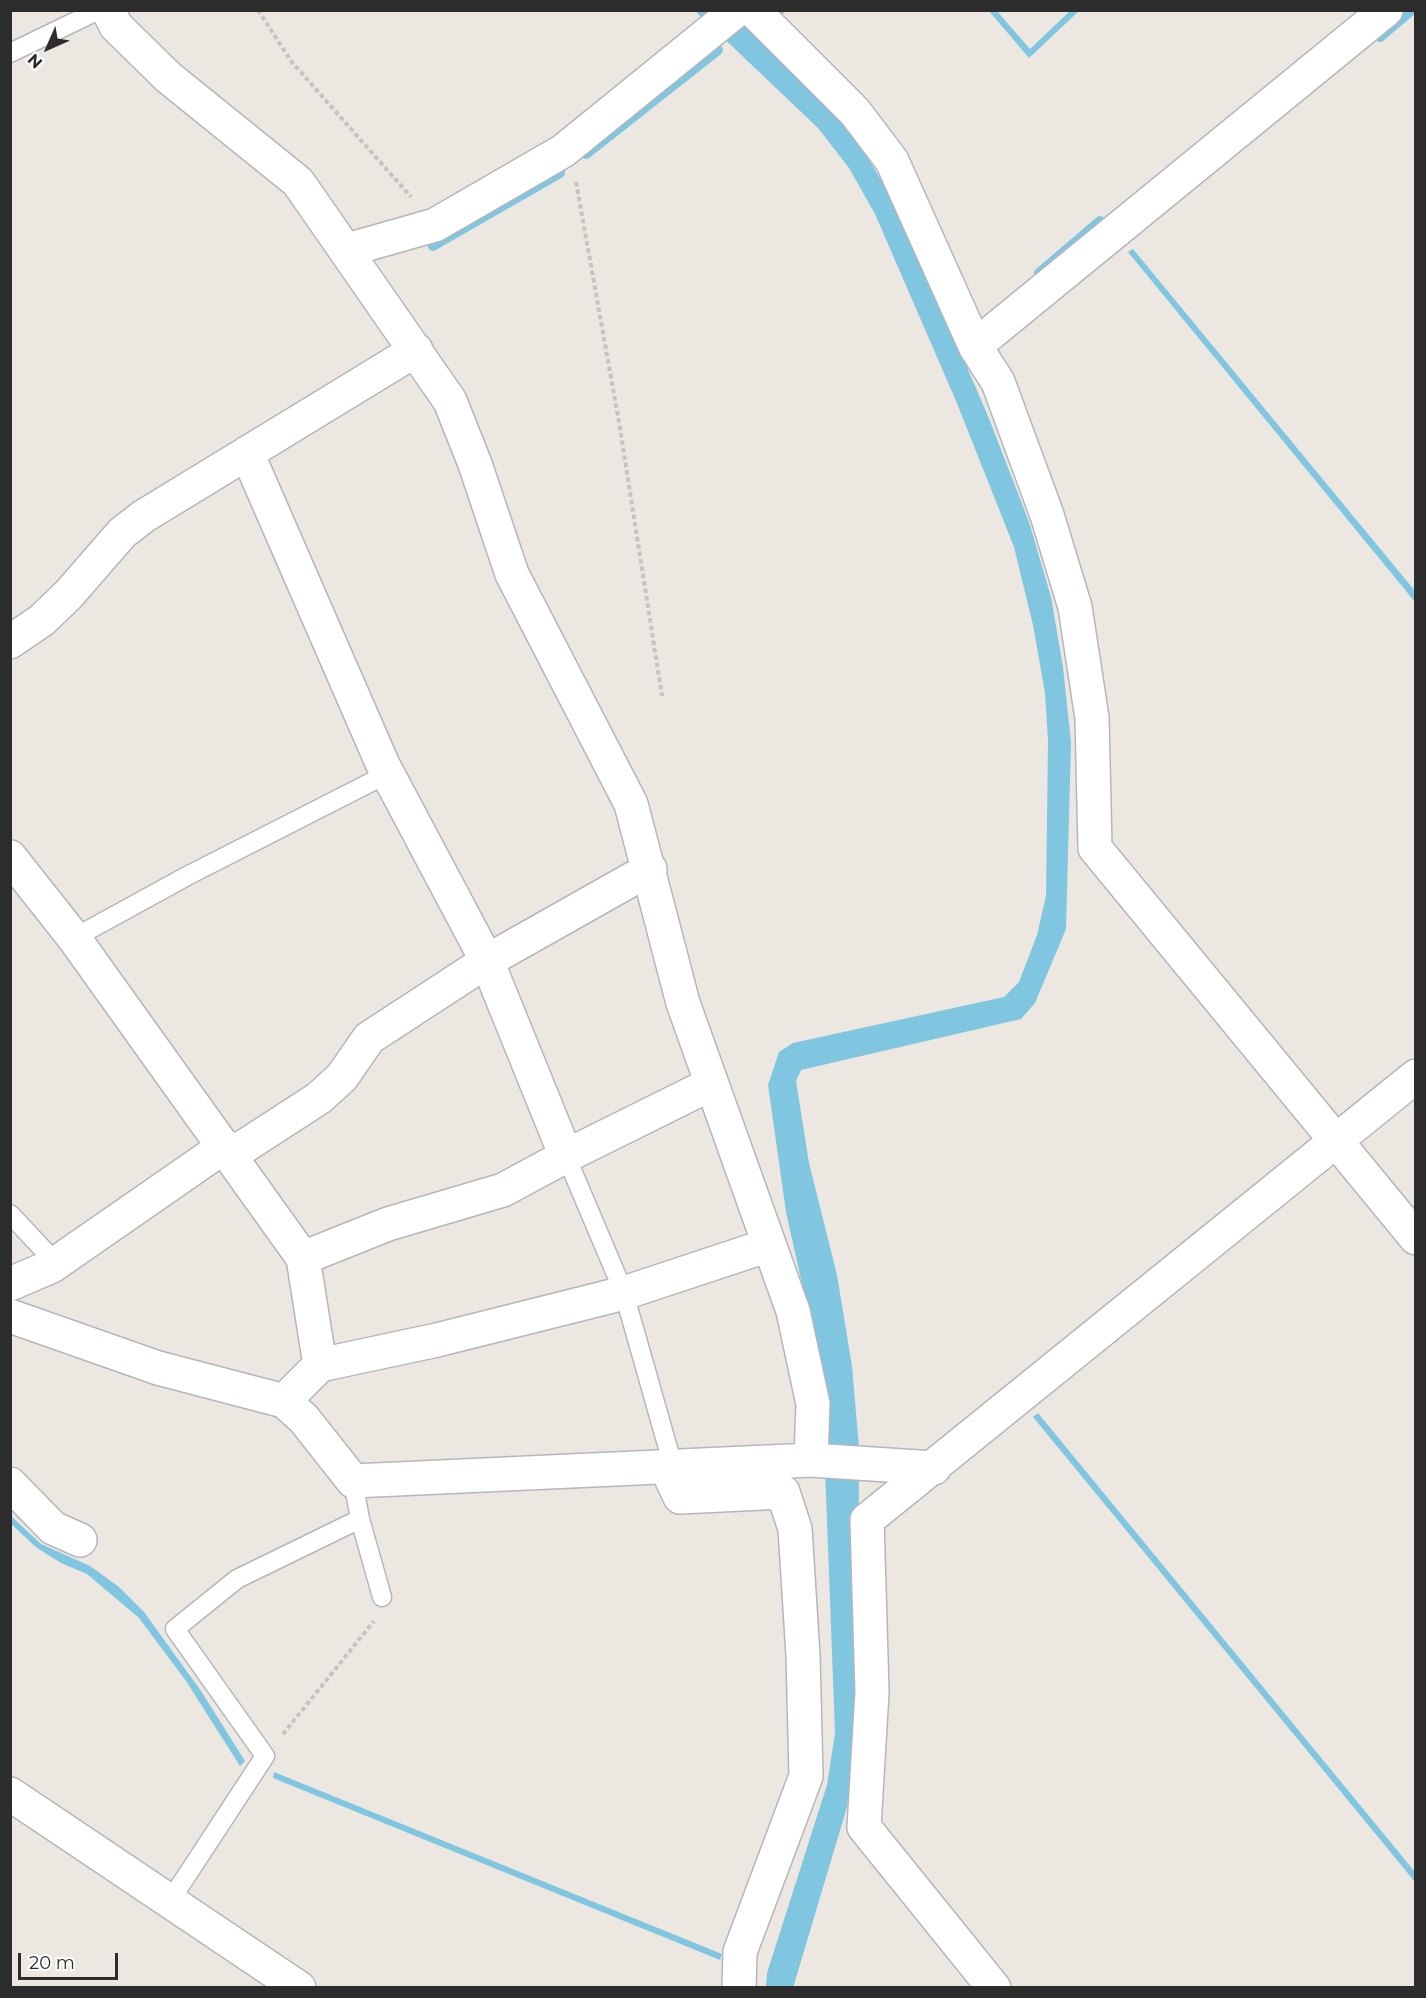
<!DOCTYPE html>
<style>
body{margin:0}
#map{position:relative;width:1426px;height:1998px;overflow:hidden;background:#ece7e0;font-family:Montserrat,sans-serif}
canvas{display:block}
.frame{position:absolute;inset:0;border:12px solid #2c2c2c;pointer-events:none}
.north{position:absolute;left:18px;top:18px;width:60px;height:60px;-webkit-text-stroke:4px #fff;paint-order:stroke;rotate:225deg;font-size:16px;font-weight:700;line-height:24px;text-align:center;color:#2c2c2c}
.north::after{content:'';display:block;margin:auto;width:21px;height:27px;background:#2c2c2c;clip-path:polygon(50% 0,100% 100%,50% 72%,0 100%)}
.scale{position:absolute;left:18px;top:1953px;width:100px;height:27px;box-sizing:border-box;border:3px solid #2c2c2c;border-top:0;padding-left:8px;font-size:18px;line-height:21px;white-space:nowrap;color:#2c2c2c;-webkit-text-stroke:4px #fff;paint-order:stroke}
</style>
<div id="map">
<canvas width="1426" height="1998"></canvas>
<div class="frame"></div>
<div class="north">N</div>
<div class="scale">20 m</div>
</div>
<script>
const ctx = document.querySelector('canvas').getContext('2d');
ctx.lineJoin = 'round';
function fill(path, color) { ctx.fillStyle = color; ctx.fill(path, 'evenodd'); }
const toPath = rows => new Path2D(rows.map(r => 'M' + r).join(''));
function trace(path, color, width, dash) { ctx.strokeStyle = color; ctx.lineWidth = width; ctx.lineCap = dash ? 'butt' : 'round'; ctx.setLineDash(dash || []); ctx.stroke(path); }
const water = toPath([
 [695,11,786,11,759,33,852,131,903,217,990,421,1029,522,1051,597,1063,667,1071,742,1066,929,1035,1003,1021,1019,801,1070,796,1081,809,1163,837,1275,852,1366,859,1448,858,1711,847,1807,793,1988,766,1987,767,1973,827,1785,835,1733,824,1442,808,1311,786,1212,768,1085,779,1052,793,1043,1004,997,1019,982,1037,935,1046,896,1048,741,1045,693,1033,625,1014,547,956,401,875,214,849,168,818,128],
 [989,11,997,11,1030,49,1070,11,1079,11,1029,58],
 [1133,249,1415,591,1415,602,1128,252],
 [1038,1413,1415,1872,1415,1882,1033,1417],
 [11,1516,41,1544,90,1566,119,1587,144,1612,201,1691,245,1761,240,1766,186,1681,139,1618,87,1574,61,1563,37,1548,11,1524],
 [274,1772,722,1954,720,1960,273,1778]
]);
const stream = toPath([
 [1380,37,1412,10],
 [586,154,718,50],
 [433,246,560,173],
 [1039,273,1100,221]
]);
const path = toPath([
 [258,10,291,61,411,197],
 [576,182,619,422,662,696],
 [283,1734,374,1621]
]);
const lane = toPath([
 [10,53,99,10],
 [74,938,187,876,387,774],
 [566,1156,624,1293,673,1466],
 [10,1214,56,1263],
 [360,1519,382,1597],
 [170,1901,265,1756,175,1629,237,1579,360,1519,353,1481]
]);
const street = toPath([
 [108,10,116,26,168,77,298,182,450,401,475,464,512,574,631,804,683,1003,793,1311,813,1404,811,1460],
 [753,10,855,112,892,161,975,346,998,382,1047,515,1075,607,1092,718,1095,848,1416,1238],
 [347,250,435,225,563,151,737,10],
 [975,346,1386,10],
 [247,453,383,765,487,961,566,1156],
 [10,642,42,620,69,594,122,533,144,516,416,350],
 [10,857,74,938,303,1258,320,1365,284,1401],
 [231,1155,319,1098,342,1077,369,1038,487,961,650,869],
 [303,1258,388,1224,503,1190,566,1156,711,1084],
 [10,1284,52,1266,225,1146],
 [10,1316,158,1368,284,1401,304,1419,353,1481,811,1460,934,1468],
 [320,1365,437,1340,624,1293,769,1245],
 [666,1467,680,1497,783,1492,795,1529,803,1655,806,1776,740,1952,739,1988],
 [10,1484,53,1528,80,1540],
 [10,1794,299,1988],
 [994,1988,864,1827,872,1692,867,1520,1416,1076]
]);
fill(water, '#81c6e0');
trace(stream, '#81c6e0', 10);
trace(lane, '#b4b6be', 21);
trace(street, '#b4b6be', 36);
trace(path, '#c4c4c4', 4, [4.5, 3]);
trace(lane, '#fff', 18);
trace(street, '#fff', 33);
</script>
